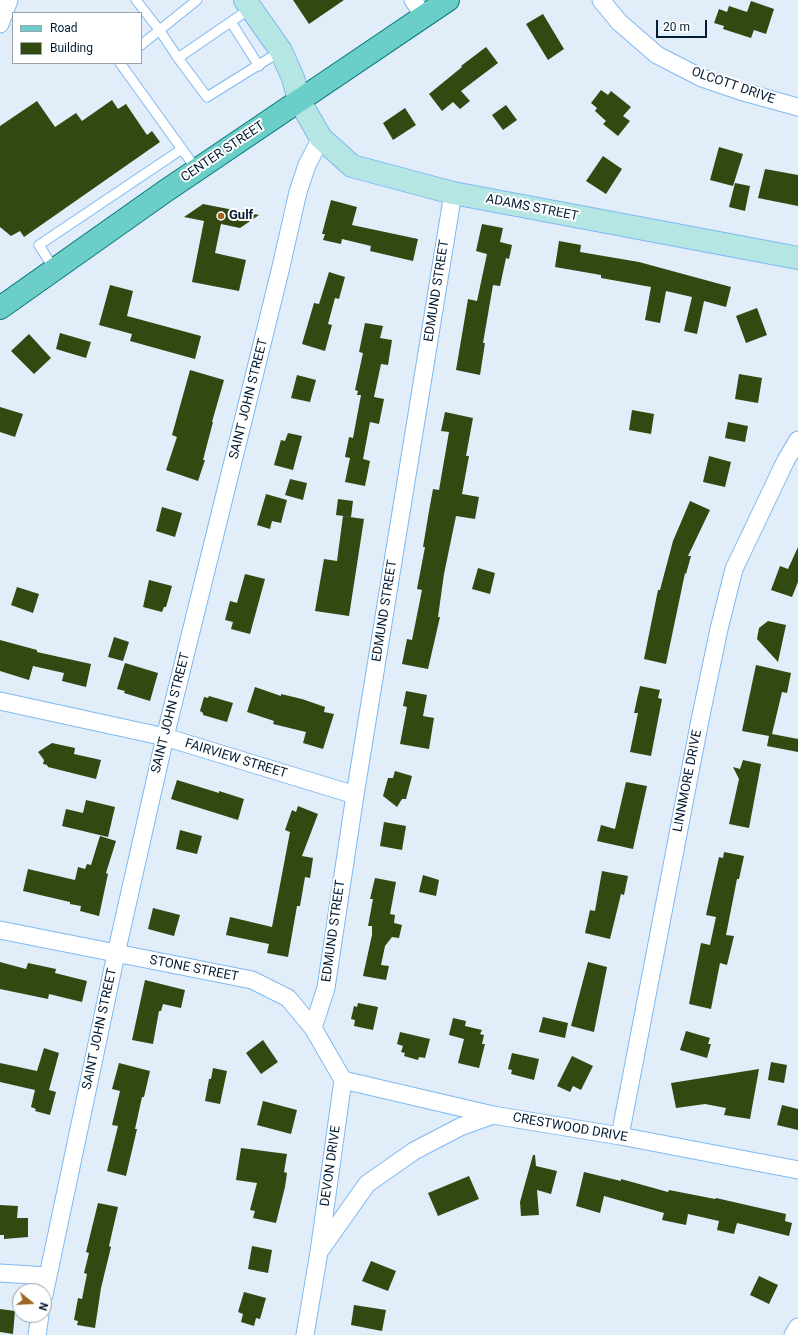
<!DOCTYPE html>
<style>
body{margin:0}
#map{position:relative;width:798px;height:1335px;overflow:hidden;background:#e1edf9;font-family:Roboto,sans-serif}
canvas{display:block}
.legend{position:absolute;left:12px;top:12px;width:130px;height:52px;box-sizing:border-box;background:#fff;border:1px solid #9ba4ad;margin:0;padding:5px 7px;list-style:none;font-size:12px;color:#041c32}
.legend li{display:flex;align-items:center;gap:8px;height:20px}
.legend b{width:20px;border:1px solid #9ba4ad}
.north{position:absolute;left:12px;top:1283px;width:40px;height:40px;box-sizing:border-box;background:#fff;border:1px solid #9ba4ad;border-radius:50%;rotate:108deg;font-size:11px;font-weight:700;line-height:16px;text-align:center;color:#041c32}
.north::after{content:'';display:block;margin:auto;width:14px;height:18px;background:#9d6721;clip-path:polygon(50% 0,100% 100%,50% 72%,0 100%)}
.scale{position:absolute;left:656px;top:20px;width:51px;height:18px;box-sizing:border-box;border:2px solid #041c32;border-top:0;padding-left:5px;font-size:12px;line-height:14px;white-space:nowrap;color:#041c32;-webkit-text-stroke:3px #fff;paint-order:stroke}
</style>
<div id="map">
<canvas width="798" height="1335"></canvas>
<ul class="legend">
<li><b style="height:5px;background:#6bcec8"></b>Road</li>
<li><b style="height:11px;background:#334912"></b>Building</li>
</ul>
<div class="north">N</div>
<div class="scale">20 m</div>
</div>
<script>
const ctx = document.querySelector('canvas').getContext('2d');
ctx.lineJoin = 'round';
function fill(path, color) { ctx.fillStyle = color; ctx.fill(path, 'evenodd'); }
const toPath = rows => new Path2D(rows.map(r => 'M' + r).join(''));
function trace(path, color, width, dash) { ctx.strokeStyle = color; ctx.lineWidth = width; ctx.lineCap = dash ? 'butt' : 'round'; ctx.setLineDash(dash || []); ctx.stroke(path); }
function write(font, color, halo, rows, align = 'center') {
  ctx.font = font + ' Roboto,sans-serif'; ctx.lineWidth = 4; ctx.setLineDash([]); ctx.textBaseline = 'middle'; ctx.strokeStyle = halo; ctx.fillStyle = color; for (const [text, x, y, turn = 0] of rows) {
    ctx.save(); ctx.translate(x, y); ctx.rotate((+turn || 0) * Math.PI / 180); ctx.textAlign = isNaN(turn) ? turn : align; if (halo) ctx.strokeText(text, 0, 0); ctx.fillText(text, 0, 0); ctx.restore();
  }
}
const building = toPath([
 [293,0,344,0,309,24],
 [751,1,774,9,766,34,754,30,751,38,723,29,724,26,714,23,719,9,727,12,729,6,747,12],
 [543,14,564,49,548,60,526,24],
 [486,47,498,63,461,91,470,101,460,109,453,102,442,111,429,94,462,67,461,66],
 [601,90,608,95,611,91,631,107,623,116,630,121,618,136,603,124,606,121,595,111,597,108,591,103],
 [112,100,118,109,126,104,147,135,152,131,160,142,24,237,20,231,11,236,0,227,0,126,37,101,55,127,76,113,82,121],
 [506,105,517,120,503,130,492,115],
 [405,108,416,125,393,140,383,123],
 [719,147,743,154,733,186,710,180],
 [603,156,622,169,606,194,586,181],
 [765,169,798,175,798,206,758,198],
 [735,183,750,186,745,211,729,207],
 [331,200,357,207,352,225,418,239,413,261,370,251,371,246,342,239,341,244,323,240,325,234,322,234],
 [203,204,259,215,240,228,221,224,215,253,246,260,239,291,192,282,204,221,184,217],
 [482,224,503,228,500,242,512,245,509,259,506,258,500,286,493,285,483,343,485,343,480,375,456,370,468,299,477,301,487,254,476,251],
 [559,241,581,245,580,252,639,262,731,287,726,307,704,301,697,334,684,331,692,297,666,291,660,323,645,320,651,287,601,278,601,275,555,267],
 [329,272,345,277,339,299,335,298,328,324,332,325,325,351,302,344,314,303,319,304],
 [110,285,133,291,127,316,201,336,195,359,130,341,132,334,99,325],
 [757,308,767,335,746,343,736,316],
 [365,323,383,326,380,338,392,340,388,365,381,364,374,397,384,399,379,424,370,422,363,459,370,461,365,486,345,482,350,458,345,457,349,437,353,438,361,395,357,395,358,391,355,390,363,353,359,352],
 [60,333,91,342,86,358,56,349],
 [29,334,51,358,34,374,11,351],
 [190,370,224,380,212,422,213,422,203,460,205,460,198,481,166,470,177,437,172,435],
 [739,374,762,378,758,403,735,399],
 [297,375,316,380,310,402,291,398],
 [0,407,23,414,15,437,0,432],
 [632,410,654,414,651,434,629,430],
 [445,412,473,418,466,456,469,456,462,494,479,497,475,519,456,516,444,574,438,617,440,617,428,669,402,664,407,639,412,640,422,590,417,589,425,547,423,547,429,511,433,489,439,490,449,432,441,431],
 [728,422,748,426,745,442,725,438],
 [288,433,302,436,293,470,274,465,281,440,285,441],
 [709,456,731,462,725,487,703,482],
 [290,479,307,483,303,500,285,495],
 [266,494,287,500,281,523,272,521,270,529,257,525],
 [338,499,353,501,351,517,336,515],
 [690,501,710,510,688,556,691,556,686,574,685,573,666,664,644,659,658,590,660,590,673,541],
 [162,507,182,513,175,537,156,531],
 [343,516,364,519,349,616,315,611,324,559,337,561],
 [798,547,798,582,792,597,771,590,780,566,788,569],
 [478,568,495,573,490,594,472,589],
 [245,574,265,579,250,634,231,629,233,622,225,620,230,601,237,603],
 [149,580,172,586,166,607,164,607,162,612,143,607],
 [17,587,39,594,33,613,11,605],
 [768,621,786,625,778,662,757,639,759,628],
 [114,637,129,642,123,661,108,657],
 [0,640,37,650,37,652,91,664,86,687,62,681,64,673,33,666,29,680,0,671],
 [125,663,158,673,150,701,124,693,125,691,117,689],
 [756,665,791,673,787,693,782,692,772,734,798,739,798,752,767,746,769,736,742,731],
 [640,686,660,690,658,698,662,699,651,756,630,752,638,713,634,713],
 [255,687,281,696,281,694,302,699,325,707,324,712,334,714,323,749,303,743,306,732,273,724,274,721,247,712],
 [406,691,427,695,423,716,434,718,429,749,400,744,407,707,403,706],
 [209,696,233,703,227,722,203,715,203,713,200,711,204,697,208,698],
 [52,743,75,748,74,754,101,760,96,779,48,767,47,765,43,764,44,760,38,752],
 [743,760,761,764,749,828,729,824,739,779,733,767,740,769],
 [395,771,412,776,406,799,402,799,397,807,383,796,388,778,393,778],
 [177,780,219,793,219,791,244,799,238,820,171,799],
 [626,782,647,786,633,849,597,841,601,825,615,829],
 [86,800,115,807,108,837,62,826,66,809,83,813],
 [298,806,318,814,302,856,313,858,310,878,305,877,300,906,297,906,288,957,267,953,269,944,226,935,230,917,272,927,290,832,285,830,292,810,296,812],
 [384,822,406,826,402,850,380,846],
 [180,830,202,836,197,854,176,849],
 [100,836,116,841,106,873,108,874,99,916,80,911,81,906,70,904,70,902,23,891,28,869,75,880,78,867,85,869,87,864,91,865],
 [724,852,744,856,739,879,737,879,726,935,734,936,727,965,720,963,711,1009,689,1004,701,943,710,945,716,917,706,915,719,857,723,858],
 [602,871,628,876,624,895,621,894,610,939,585,933,590,910,595,911],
 [423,875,439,880,436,896,419,892],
 [375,878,396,882,390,914,395,915,394,923,402,925,399,938,392,937,385,946,381,965,389,966,386,980,363,976,372,935,372,926,368,926,373,899,370,899],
 [153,908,180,915,174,936,148,929],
 [0,962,26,969,28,963,56,969,55,973,87,981,82,1002,49,994,48,999,0,989],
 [588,962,607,967,594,1032,571,1026],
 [145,980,185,990,181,1008,163,1004,161,1011,159,1011,153,1044,132,1040],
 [358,1003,378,1007,373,1030,354,1026,355,1020,351,1019,354,1006,357,1007],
 [543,1017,568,1023,565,1038,539,1032],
 [453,1018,466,1021,465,1026,482,1030,480,1034,484,1035,482,1044,485,1044,479,1068,458,1063,464,1039,449,1035],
 [686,1031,710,1038,708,1044,711,1044,707,1058,680,1050],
 [400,1032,430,1039,425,1058,419,1057,418,1060,404,1056,405,1053,401,1052,403,1046,397,1044],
 [263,1040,278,1062,261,1074,246,1053],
 [44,1048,59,1053,49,1090,56,1092,50,1115,35,1111,36,1109,31,1107,35,1090,0,1082,0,1063,37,1071],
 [512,1053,539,1059,534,1080,511,1074,512,1070,508,1069],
 [572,1056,593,1066,581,1090,573,1086,570,1092,557,1086],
 [771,1062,787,1065,784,1083,768,1080],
 [119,1063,150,1071,144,1097,142,1097,135,1129,137,1129,126,1176,107,1171,118,1126,112,1125,120,1091,112,1089],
 [213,1068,227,1071,220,1104,205,1101,209,1079,211,1079],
 [759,1069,750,1119,724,1115,726,1108,705,1104,676,1108,671,1083],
 [263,1101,297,1110,291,1134,257,1125],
 [782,1105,798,1109,798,1130,777,1125],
 [241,1148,287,1154,284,1172,287,1173,285,1187,276,1223,253,1218,255,1211,250,1210,257,1183,236,1180],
 [533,1155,535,1155,536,1166,557,1171,551,1194,537,1190,539,1215,521,1216,520,1202],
 [584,1172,621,1181,621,1179,668,1192,669,1190,715,1199,716,1198,786,1214,785,1221,792,1223,789,1236,737,1223,734,1234,717,1230,719,1221,688,1214,686,1225,662,1220,664,1213,604,1196,600,1213,576,1206],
 [469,1176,479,1199,438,1216,428,1193],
 [98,1203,118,1207,109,1246,111,1247,101,1288,95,1328,77,1325,78,1321,74,1320,78,1298,82,1299,87,1274,84,1273,89,1253,86,1252],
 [0,1205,18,1206,17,1218,28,1218,28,1237,4,1239,4,1235,0,1235],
 [252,1246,272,1250,268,1273,248,1269],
 [371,1261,396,1271,388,1291,362,1281],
 [759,1276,778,1285,769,1304,750,1295],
 [244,1292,266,1298,260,1319,256,1318,254,1326,241,1322,243,1314,238,1312],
 [354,1305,386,1310,382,1331,351,1325],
 [0,1309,15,1311,13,1334,0,1332]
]);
const lane = toPath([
 [136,0,160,31,178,58,207,97,281,51],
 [231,22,259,66],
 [141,45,197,0],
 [178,58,251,8],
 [120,63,197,170],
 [54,269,39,245,182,149]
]);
const street = toPath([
 [413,0,424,17],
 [601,0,619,22,657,55,702,78,740,91,798,107],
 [0,24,9,0],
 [0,701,165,737,355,795],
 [0,930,252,980,288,998,313,1028,343,1080],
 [313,1028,326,988,355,795,453,193],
 [343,1080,493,1115,620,1136,798,1170],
 [620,1136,700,720,719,629,734,569,786,460,798,440],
 [321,1249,367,1184,414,1151,460,1127,493,1115],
 [0,1273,47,1276],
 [44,1295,116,954,165,737,280,271,298,192,307,165,321,138],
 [37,1335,40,1315],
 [305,1335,319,1252,343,1080],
 [793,1335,798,1327]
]);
const secondary = toPath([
 [245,0,281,51,293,78,299,100,321,138,352,166,453,193,798,258]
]);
const primary = toPath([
 [0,308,164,192,448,0]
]);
const markers = [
 [221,216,4,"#9d6721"]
];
const streetNames = [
 ["OLCOTT DRIVE",733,86,19],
 ["CENTER STREET",223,152,-34],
 ["ADAMS STREET",532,208,11],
 ["EDMUND STREET",437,291,-81],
 ["SAINT JOHN STREET",249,399,-76],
 ["EDMUND STREET",385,611,-81],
 ["SAINT JOHN STREET",171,713,-76],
 ["FAIRVIEW STREET",236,759,17],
 ["LINNMORE DRIVE",688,781,-79],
 ["EDMUND STREET",334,931,-82],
 ["STONE STREET",194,969,11],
 ["SAINT JOHN STREET",100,1029,-78],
 ["CRESTWOOD DRIVE",570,1128,10],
 ["DEVON DRIVE",331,1166,-82]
];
const poiNames = [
 ["Gulf",229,216]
];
fill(building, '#334912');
trace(lane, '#7db9f3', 11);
trace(street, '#7db9f3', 19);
trace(secondary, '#7db9f3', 24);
trace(primary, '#077a7c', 24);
trace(lane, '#fff', 9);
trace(street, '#fff', 17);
trace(secondary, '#b5e6e4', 22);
trace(primary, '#6bcec8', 22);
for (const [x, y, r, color] of markers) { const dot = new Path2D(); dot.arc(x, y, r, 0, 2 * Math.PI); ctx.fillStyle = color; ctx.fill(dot); trace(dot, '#fff', 1.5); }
write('13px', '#041c32', '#fff', streetNames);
write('bold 13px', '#041c32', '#fff', poiNames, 'left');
</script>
